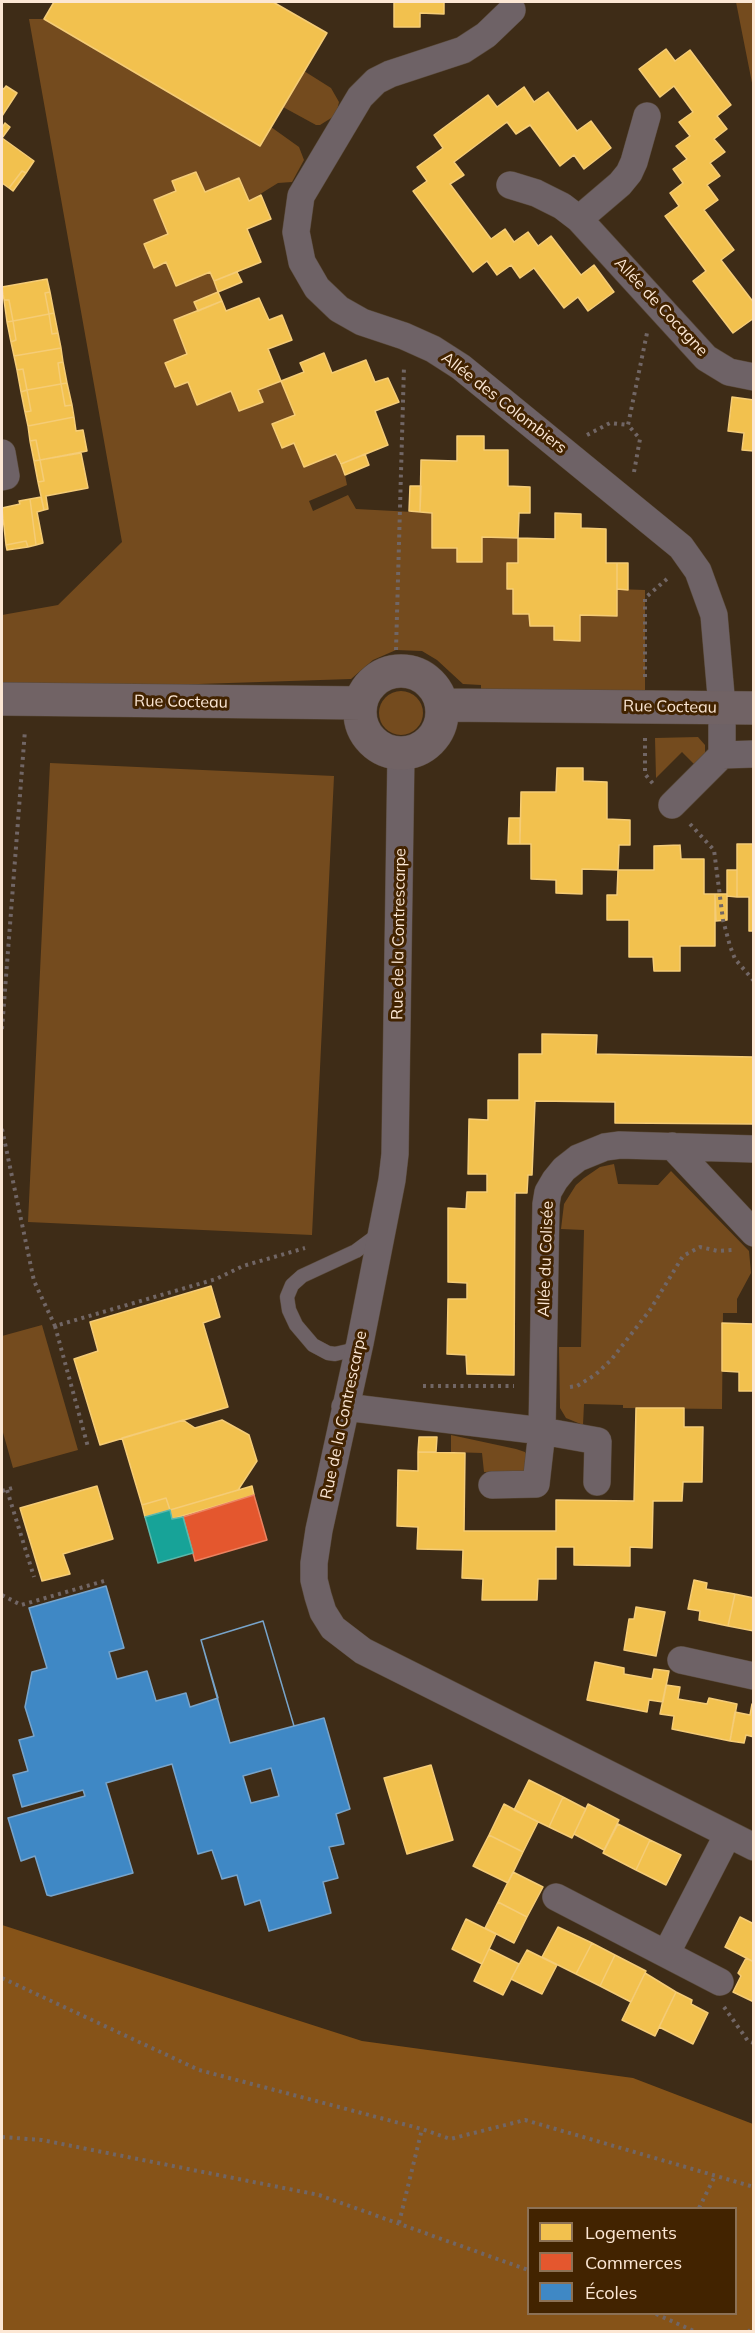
<!DOCTYPE html>
<meta charset="utf-8">
<style>
body{margin:0}
#map{position:relative;width:755px;height:2333px;overflow:hidden;background:#3e2c17;font-family:Mulish,sans-serif}
canvas{display:block}
.frame{position:absolute;inset:0;border:3px solid #fce7d4;pointer-events:none}
.legend{position:absolute;left:527px;top:2207px;width:210px;height:108px;box-sizing:border-box;background:#422300;border:2px solid #8c7155;margin:0;padding:8px 10px;list-style:none;font-size:18px;color:#fce7d4}
.legend li{display:flex;align-items:center;gap:12px;height:30px}
.legend b{width:30px;border:2px solid #8c7155}
</style>
<div id="map">
<canvas width="755" height="2333"></canvas>
<div class="frame"></div>
<ul class="legend">
<li><b style="height:16px;background:#f2c14e"></b>Logements</li>
<li><b style="height:16px;background:#e4572e"></b>Commerces</li>
<li><b style="height:16px;background:#3f88c5"></b>Écoles</li>
</ul>
</div>
<script>
const ctx = document.querySelector('canvas').getContext('2d');
ctx.lineJoin = 'round';
function fill(path, color) { ctx.fillStyle = color; ctx.fill(path, 'evenodd'); }
const toPath = rows => new Path2D(rows.map(r => 'M' + r).join(''));
function trace(path, color, width, dash) { ctx.strokeStyle = color; ctx.lineWidth = width; ctx.lineCap = dash ? 'butt' : 'round'; ctx.setLineDash(dash || []); ctx.stroke(path); }
function write(font, color, halo, rows, align = 'center') {
  ctx.font = font + ' Mulish,sans-serif'; ctx.lineWidth = 6; ctx.setLineDash([]); ctx.textBaseline = 'middle'; ctx.strokeStyle = halo; ctx.fillStyle = color; for (const [text, x, y, turn = 0] of rows) {
    ctx.save(); ctx.translate(x, y); ctx.rotate((+turn || 0) * Math.PI / 180); ctx.textAlign = isNaN(turn) ? turn : align; if (halo) ctx.strokeText(text, 0, 0); ctx.fillText(text, 0, 0); ctx.restore();
  }
}
const green = toPath([
 [736,2,753,2,753,88],
 [29,19,44,19,260,146,271,127,299,147,304,160,292,182,278,183,249,201,239,178,205,192,196,172,172,181,176,191,154,200,168,234,145,244,154,267,166,262,176,286,210,272,218,292,194,302,198,311,174,320,187,354,165,363,175,387,188,382,197,404,231,391,239,411,263,402,258,390,281,381,295,415,272,424,281,448,294,443,304,467,336,454,345,475,347,485,309,501,313,511,348,495,356,509,432,513,432,547,457,548,457,562,482,562,482,537,518,538,518,563,507,563,507,589,513,589,513,613,529,614,530,626,554,626,555,640,580,641,580,615,617,589,645,590,645,691,481,689,481,685,463,684,437,660,422,651,396,650,373,660,351,679,138,686,2,684,2,615,58,605,122,542],
 [304,71,331,88,339,102,336,115,320,125,316,125,283,107],
 '379 713a22 22 0 1 1 44 0a22 22 0 1 1-44 0Z',
 [698,737,705,745,705,753,697,767,682,752,656,778,655,738],
 [50,763,334,776,312,1235,28,1222],
 [614,1164,618,1184,658,1185,671,1171,749,1251,751,1273,737,1299,737,1313,723,1313,722,1409,623,1408,623,1405,584,1404,583,1425,566,1418,560,1408,559,1347,581,1347,584,1230,561,1229,564,1204,576,1185,584,1178,600,1167],
 [42,1325,78,1450,13,1468,2,1429,2,1336],
 [451,1435,516,1449,525,1452,529,1460,524,1471,484,1472,482,1453,451,1452]
]);
const forest = toPath([
 [2,1925,362,2041,633,2078,753,2124,753,2331,2,2331],
 [528,2208,736,2208,736,2314,528,2314]
]);
const homes = toPath([
 [54,2,273,2,327,33,260,146,44,19,54,2],
 [358,2,444,2,444,14,420,13,420,27,394,27,394,2,358,2],
 [666,49,675,61,690,50,731,105,717,116,727,129,714,139,725,152,710,163,720,176,707,185,718,200,704,210,734,250,721,260,754,303,754,318,733,333,693,281,706,271,665,216,679,206,670,193,683,183,673,169,687,159,676,146,690,136,679,122,693,112,674,86,660,97,639,69,666,49],
 [6,86,17,93,2,116,2,88,4,89,6,86],
 [524,87,534,102,548,92,577,131,591,121,611,148,584,169,574,155,560,166,530,125,516,134,507,122,454,162,464,175,450,184,491,239,505,229,514,242,528,232,538,246,551,236,581,275,594,265,614,292,588,311,578,297,564,308,534,268,520,278,511,265,497,275,487,261,473,272,413,191,427,181,417,167,443,148,434,135,488,95,497,107,524,87],
 [5,123,10,127,2,138,34,161,26,173,22,171,9,188,2,183,2,128,5,123],
 [22,171,26,173,13,191,9,188,22,171],
 [196,172,205,192,239,178,249,201,261,195,271,219,247,229,261,262,214,281,210,272,176,286,166,262,154,268,144,244,168,234,154,200,176,191,172,181,196,172],
 [237,272,242,282,218,292,214,281,237,272],
 [47,279,50,292,45,293,49,314,13,321,9,300,4,300,2,287,47,279],
 [50,292,54,313,49,314,45,293,50,292],
 [218,292,222,301,198,311,194,302,218,292],
 [259,298,269,320,282,315,292,340,268,349,281,381,258,390,263,402,239,411,231,391,197,405,188,382,175,387,165,363,187,354,174,320,222,301,226,311,259,298],
 [4,300,9,300,13,321,7,322,4,300],
 [54,313,58,333,52,334,49,314,54,313],
 [49,314,52,334,58,333,61,348,14,356,11,342,16,340,13,321,49,314],
 [13,321,16,340,11,342,7,322,13,321],
 [61,348,63,362,58,363,61,384,27,390,23,369,17,370,14,356,61,348],
 [324,353,332,373,366,360,375,382,388,378,399,402,375,411,388,445,341,464,336,454,304,467,294,443,282,448,272,424,295,415,281,381,304,372,300,363,324,353],
 [63,362,67,383,61,384,58,363,63,362],
 [23,369,27,390,21,392,17,370,23,369],
 [67,383,72,405,65,406,61,384,67,383],
 [61,384,65,406,72,405,74,417,28,426,25,412,31,411,27,390,61,384],
 [27,390,31,411,25,412,21,392,27,390],
 [732,397,754,400,754,451,742,450,744,433,728,431,732,397],
 [74,417,76,431,83,430,87,451,40,460,36,440,30,441,28,426,74,417],
 [457,436,484,436,484,450,508,450,508,486,530,487,530,513,519,513,518,538,482,537,482,562,457,562,457,548,432,548,432,513,420,512,421,460,457,461,457,436],
 [36,440,40,460,34,461,30,441,36,440],
 [81,453,88,488,46,496,48,509,44,510,38,482,44,481,40,460,81,453],
 [365,454,369,465,345,475,341,464,365,454],
 [40,460,44,481,38,482,34,461,40,460],
 [410,486,421,486,420,512,409,511,410,486],
 [41,497,44,510,37,512,43,543,36,545,30,499,41,497],
 [30,499,36,545,28,547,26,541,6,545,2,508,20,504,19,501,30,499],
 [555,513,581,514,581,528,606,529,606,563,617,563,617,616,580,615,580,641,554,640,554,626,530,626,529,614,513,614,513,589,507,589,507,563,518,563,518,538,555,539,555,513],
 [26,541,28,547,7,550,6,545,26,541],
 [617,563,628,563,628,590,617,589,617,563],
 [557,768,583,768,583,781,607,782,607,819,630,820,630,845,619,845,618,870,582,869,582,894,556,893,556,880,531,879,531,844,520,844,521,792,556,792,557,768],
 [509,818,520,818,520,844,508,844,509,818],
 [737,844,754,844,754,931,749,931,749,897,737,897,737,844],
 [680,845,681,859,704,859,704,894,715,894,715,946,680,946,680,971,654,971,653,957,629,957,629,920,607,920,607,895,617,895,618,870,654,870,654,846,680,845],
 [727,870,737,870,737,897,727,896,727,870],
 [715,894,727,894,727,920,716,921,715,894],
 [542,1034,597,1035,596,1054,754,1057,754,1124,615,1123,615,1102,535,1101,532,1175,528,1175,527,1193,515,1193,514,1375,467,1374,466,1355,447,1354,448,1299,467,1299,467,1283,448,1282,448,1208,466,1209,467,1192,487,1192,487,1174,468,1174,469,1119,488,1120,488,1100,519,1100,519,1054,542,1054,542,1034],
 [211,1286,220,1317,203,1323,228,1407,100,1445,74,1359,98,1351,90,1322,211,1286],
 [722,1323,754,1324,754,1391,739,1391,739,1372,722,1371,722,1323],
 [636,1408,684,1408,684,1427,703,1427,702,1482,683,1482,682,1501,653,1501,652,1548,630,1547,630,1566,574,1565,574,1547,556,1547,556,1579,538,1579,537,1600,482,1600,483,1579,462,1578,463,1550,417,1549,418,1527,397,1526,398,1470,418,1471,418,1452,465,1453,464,1531,556,1531,556,1500,634,1501,636,1408],
 [183,1420,195,1428,222,1420,249,1435,257,1461,238,1490,170,1510,166,1498,142,1505,122,1438,183,1420],
 [419,1437,437,1437,436,1452,418,1452,419,1437],
 [97,1486,113,1539,63,1554,70,1574,42,1581,20,1508,97,1486],
 [252,1486,254,1495,172,1519,170,1510,252,1486],
 [166,1498,170,1510,145,1517,142,1505,166,1498],
 [694,1580,707,1583,706,1589,735,1594,728,1626,699,1620,700,1611,688,1609,694,1580],
 [735,1594,754,1598,754,1631,728,1626,735,1594],
 [636,1607,665,1612,656,1656,624,1650,629,1619,634,1619,636,1607],
 [595,1662,624,1668,624,1674,652,1679,654,1669,669,1671,663,1702,649,1700,647,1712,587,1700,595,1662],
 [666,1685,680,1687,678,1699,707,1704,709,1698,737,1704,730,1741,672,1729,674,1716,660,1714,666,1685],
 [752,1704,754,1705,754,1737,746,1735,744,1743,730,1741,735,1712,750,1715,752,1704],
 [431,1765,453,1840,407,1854,384,1778,431,1765],
 [529,1780,563,1797,549,1827,514,1810,529,1780],
 [563,1797,586,1809,572,1838,549,1827,563,1797],
 [504,1804,538,1822,523,1852,489,1835,504,1804],
 [588,1804,619,1820,604,1850,574,1834,588,1804],
 [618,1824,650,1840,636,1870,603,1853,618,1824],
 [489,1835,523,1852,508,1883,473,1866,489,1835],
 [650,1840,681,1855,666,1885,636,1870,650,1840],
 [513,1872,543,1887,527,1917,498,1902,513,1872],
 [498,1902,527,1917,514,1943,485,1928,498,1902],
 [740,1917,754,1924,754,1962,725,1947,740,1917],
 [466,1919,496,1934,482,1964,452,1949,466,1919],
 [558,1927,592,1943,576,1974,542,1957,558,1927],
 [592,1943,615,1955,600,1986,576,1974,592,1943],
 [489,1949,519,1964,503,1995,474,1981,489,1949],
 [527,1950,557,1965,542,1994,511,1979,527,1950],
 [615,1955,646,1971,631,2002,600,1986,615,1955],
 [746,1958,754,1962,754,2002,733,1992,741,1976,738,1973,746,1958],
 [645,1973,676,1992,655,2036,622,2020,645,1973],
 [676,1992,692,2000,691,2004,708,2013,693,2044,659,2027,676,1992]
]);
const shops = toPath([
 [254,1495,267,1540,195,1561,183,1517,254,1495]
]);
const schools = toPath([
 [106,1586,124,1648,109,1652,117,1679,147,1671,156,1701,186,1693,190,1707,218,1698,201,1640,263,1621,294,1726,324,1718,350,1809,336,1814,344,1844,329,1847,338,1878,323,1882,331,1913,269,1931,260,1900,245,1905,237,1875,222,1879,212,1850,198,1854,172,1764,106,1783,133,1873,51,1896,47,1895,35,1856,21,1861,8,1818,85,1796,83,1790,22,1807,13,1775,28,1771,19,1740,34,1736,25,1707,32,1672,47,1668,29,1608,106,1586],
 [271,1768,279,1796,251,1803,243,1776,271,1768],
 [263,1621,294,1726,230,1743,201,1640,263,1621]
]);
const public = toPath([
 [170,1510,172,1519,183,1517,193,1553,158,1563,145,1517,170,1510]
]);
const path = toPath([
 [587,435,610,423,628,425],
 [634,472,640,439,628,425,647,333],
 [396,650,404,366],
 [645,677,645,598,668,578],
 [645,738,645,774,654,785],
 [690,824,714,850,723,920,730,946,735,959,754,981],
 [2,1029,25,730],
 [2,1129,34,1281,55,1326,216,1279,243,1266,305,1248],
 [55,1326,88,1447],
 [423,1386,514,1386],
 [570,1387,577,1386,595,1375,611,1360,650,1310,683,1256,700,1247,718,1251,732,1250],
 [7,1490,34,1577],
 [2,1491,16,1487],
 [2,1595,21,1605,104,1581],
 [2,1978,199,2070,422,2129,450,2139,525,2120,754,2187],
 [724,2007,748,2041,754,2043],
 [2,2137,42,2140,319,2195,528,2270],
 [699,2208,715,2176],
 [399,2223,422,2129],
 [656,2314,696,2332],
 [748,2332,754,2327]
]);
const lane = toPath([
 [358,1345,348,1351,335,1354,328,1353,313,1345,296,1325,289,1310,287,1297,292,1285,302,1276,356,1251,379,1234]
]);
const street = toPath([
 [512,10,486,35,463,50,390,74,376,81,360,97,301,196,296,232,302,262,317,288,339,309,362,322,404,336,433,349,461,367,681,547,698,571,714,615,722,707,722,755,754,754],
 [510,185,536,193,562,206,579,219,706,358,729,372,754,377],
 [579,219,620,184,629,173,634,162,647,116],
 [2,453,6,476,2,477],
 [401,753,395,1154,392,1180,360,1343,319,1530,314,1563,314,1580,318,1596,323,1612,333,1628,363,1651,754,1847],
 [672,805,722,755],
 [672,1146,754,1233],
 [345,1407,542,1431,546,1204,548,1192,555,1180,564,1169,578,1158,605,1147,620,1145,754,1149],
 [492,1485,536,1484,542,1431,598,1441,597,1482],
 [681,1660,754,1676],
 [556,1897,666,1954],
 [720,1982,666,1954,728,1834]
]);
const secondary = toPath([
 '360 712a41 41 0 1 1 82 0a41 41 0 1 1-82 0Z',
 [2,699,361,703],
 [442,705,754,708]
]);
const streetNames = [
 ["Allée de Cocagne",661,307,47],
 ["Allée des Colombiers",504,403,38],
 ["Rue Cocteau",181,702,1],
 ["Rue Cocteau",670,707,1],
 ["Rue de la Contrescarpe",399,934,-89],
 ["Allée du Colisée",546,1259,-88],
 ["Rue de la Contrescarpe",344,1415,-78]
];
fill(green, '#744b1e');
fill(forest, '#865318');
fill(homes, '#f2c14e');
trace(homes, '#f5cc76', 1.5);
fill(shops, '#e4572e');
trace(shops, '#eb8260', 1.5);
fill(schools, '#3f88c5');
trace(schools, '#78a4ca', 1.5);
fill(public, '#17a398');
trace(public, '#5cb7aa', 1.5);
trace(lane, '#594939', 15);
trace(street, '#594939', 28);
trace(secondary, '#594939', 34);
trace(path, '#716665', 4, [3, 4.5]);
trace(lane, '#6e6266', 14);
trace(street, '#6e6266', 27);
trace(secondary, '#716365', 33);
write('16px', '#fce7d4', '#422300', streetNames);
</script>
